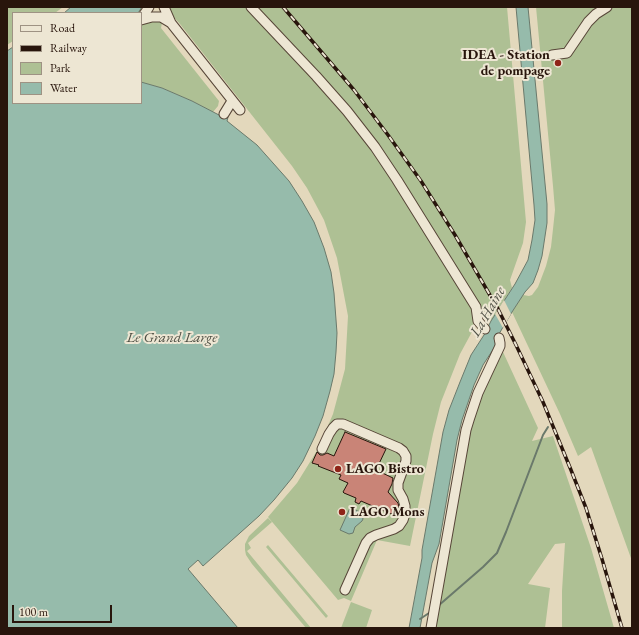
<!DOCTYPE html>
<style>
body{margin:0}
#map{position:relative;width:639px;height:635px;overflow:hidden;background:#e3d8bc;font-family:"EB Garamond",serif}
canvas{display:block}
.frame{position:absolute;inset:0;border:8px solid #28150c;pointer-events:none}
.legend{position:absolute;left:12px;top:12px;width:130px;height:92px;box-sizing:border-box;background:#ede6d3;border:1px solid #9e9283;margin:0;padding:5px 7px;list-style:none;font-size:12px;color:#28150c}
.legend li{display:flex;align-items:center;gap:8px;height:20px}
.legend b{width:20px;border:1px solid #9e9283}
.scale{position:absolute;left:12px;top:605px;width:100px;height:18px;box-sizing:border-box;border:2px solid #28150c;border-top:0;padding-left:5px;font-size:12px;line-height:14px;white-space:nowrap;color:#28150c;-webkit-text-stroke:3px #ede6d3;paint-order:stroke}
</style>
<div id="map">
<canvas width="639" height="635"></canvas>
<div class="frame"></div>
<ul class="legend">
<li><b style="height:5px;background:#ede6d3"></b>Road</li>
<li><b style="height:5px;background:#28150c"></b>Railway</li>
<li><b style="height:11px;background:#aec094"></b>Park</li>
<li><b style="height:11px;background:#96bbab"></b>Water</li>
</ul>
<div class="scale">100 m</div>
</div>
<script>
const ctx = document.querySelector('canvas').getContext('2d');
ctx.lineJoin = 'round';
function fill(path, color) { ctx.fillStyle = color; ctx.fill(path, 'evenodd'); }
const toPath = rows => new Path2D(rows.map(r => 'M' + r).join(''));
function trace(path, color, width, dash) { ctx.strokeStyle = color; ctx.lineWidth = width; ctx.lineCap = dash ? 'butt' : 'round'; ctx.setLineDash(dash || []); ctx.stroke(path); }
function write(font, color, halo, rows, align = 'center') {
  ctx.font = font + ' "EB Garamond",serif'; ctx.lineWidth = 4; ctx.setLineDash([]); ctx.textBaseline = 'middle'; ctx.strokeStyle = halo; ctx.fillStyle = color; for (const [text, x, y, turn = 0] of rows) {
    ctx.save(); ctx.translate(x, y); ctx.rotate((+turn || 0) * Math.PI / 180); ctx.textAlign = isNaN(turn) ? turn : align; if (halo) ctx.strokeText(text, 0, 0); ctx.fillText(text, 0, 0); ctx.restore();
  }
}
const green = toPath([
 [7,7,63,7,55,13,13,13,13,41,7,45],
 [169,7,507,7,526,222,523,243,510,280,512,288,491,321,476,307,468,297,474,317,473,330,460,354,441,402,433,434,410,546,377,540,351,601,344,598,338,600,268,517,297,483,318,449,333,414,345,369,348,316,337,258,324,220,307,188,292,166,180,24,170,13],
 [536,7,632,7,632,561,591,447,578,456,560,414,512,312,523,295,529,296,532,295,538,287,546,266,551,247,553,229,555,210,553,186],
 [141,20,153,20,162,23,161,28,219,101,218,106,213,112,192,101,162,88,141,82],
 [503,352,538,428,532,441,553,436,591,548,614,628,562,628,562,591,565,543,555,544,528,584,550,588,545,628,431,628,461,455,492,363],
 [268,518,272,522,248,543,251,548,247,551,311,628,306,628,252,564,246,555,245,550,245,544,249,536],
 [268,545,328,616,326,618,266,547],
 [351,602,372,610,366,628,341,628]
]);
const water = toPath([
 [71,7,142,7,138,13,64,13,71,7],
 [516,7,528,7,547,204,547,223,542,256,538,270,533,283,525,292,512,312,496,339,496,345,483,365,474,385,462,420,457,440,439,544,432,563,420,628,409,628,422,558,422,550,443,432,449,410,460,382,471,355,484,335,491,321,515,284,528,260,532,240,535,220,534,205,516,7],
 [13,47,13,103,141,103,141,82,162,88,192,101,219,115,220,112,228,117,227,121,257,145,289,181,302,201,314,222,324,248,331,272,334,293,337,333,336,352,334,374,330,391,323,416,315,436,303,461,292,478,274,500,259,516,203,566,198,560,188,569,238,628,7,628,7,51,13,47],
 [350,508,360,512,362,514,363,519,362,521,355,527,353,533,349,534,340,530,350,508]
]);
const pier = toPath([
 [504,300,511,314,503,328,495,314]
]);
const stream = toPath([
 [438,606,483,567,497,553,506,532,543,435,548,427],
 [420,619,429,613]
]);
const building = toPath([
 [345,432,386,449,376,470,393,478,392,484,388,492,398,503,399,507,391,514,361,501,359,504,355,502,356,498,344,493,343,492,348,483,339,479,341,475,318,466,319,465,312,463,317,452,320,455,323,455,327,453,334,456,345,432]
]);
const minor = toPath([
 [164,7,171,23,240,110],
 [251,7,316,76,347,111,375,147,397,180,476,307,478,321,485,329],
 [141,19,149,7],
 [141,20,152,17,161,17,171,23],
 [552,55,567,53,588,22,596,14,607,7],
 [224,114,232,101],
 [322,449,329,434,333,428,337,424,343,424,399,448,403,451,406,456,406,461,398,483,398,490,403,499,405,506,405,514,403,520,399,526,394,529,376,535,370,538,366,543,345,590],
 [431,628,466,430,470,417,478,393,500,346,500,343,499,338]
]);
const rail = toPath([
 [283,7,354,90,388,135,421,181,455,235,498,309,516,345,543,402,571,470,586,508,602,559,622,628]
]);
const markers = [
 [558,63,4,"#8f2418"],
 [338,469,4,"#8f2418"],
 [342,512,4,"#8f2418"]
];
const poiNames = [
 ["IDEA - Station",550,55,"right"],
 ["de pompage",550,71,"right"],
 ["LAGO Bistro",346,469],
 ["LAGO Mons",350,512]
];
const waterNames = [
 ["La Haine",488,312,-60],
 ["Le Grand Large",172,338]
];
fill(green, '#aec094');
fill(water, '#96bbab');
trace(water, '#6a796b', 1);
fill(pier, '#e3d8bc');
trace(stream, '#6a796b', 2);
fill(building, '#c98477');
trace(building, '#28150c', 1);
trace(minor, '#574638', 11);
trace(minor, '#ede6d3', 9);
trace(rail, '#28150c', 3.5);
trace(rail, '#ede6d3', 2, [6]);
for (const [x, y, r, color] of markers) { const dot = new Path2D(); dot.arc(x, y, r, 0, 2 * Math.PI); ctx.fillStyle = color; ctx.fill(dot); trace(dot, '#ede6d3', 1.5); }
write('bold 14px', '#28150c', '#ede6d3', poiNames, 'left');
write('italic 15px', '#4e4f44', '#ede6d3', waterNames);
</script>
